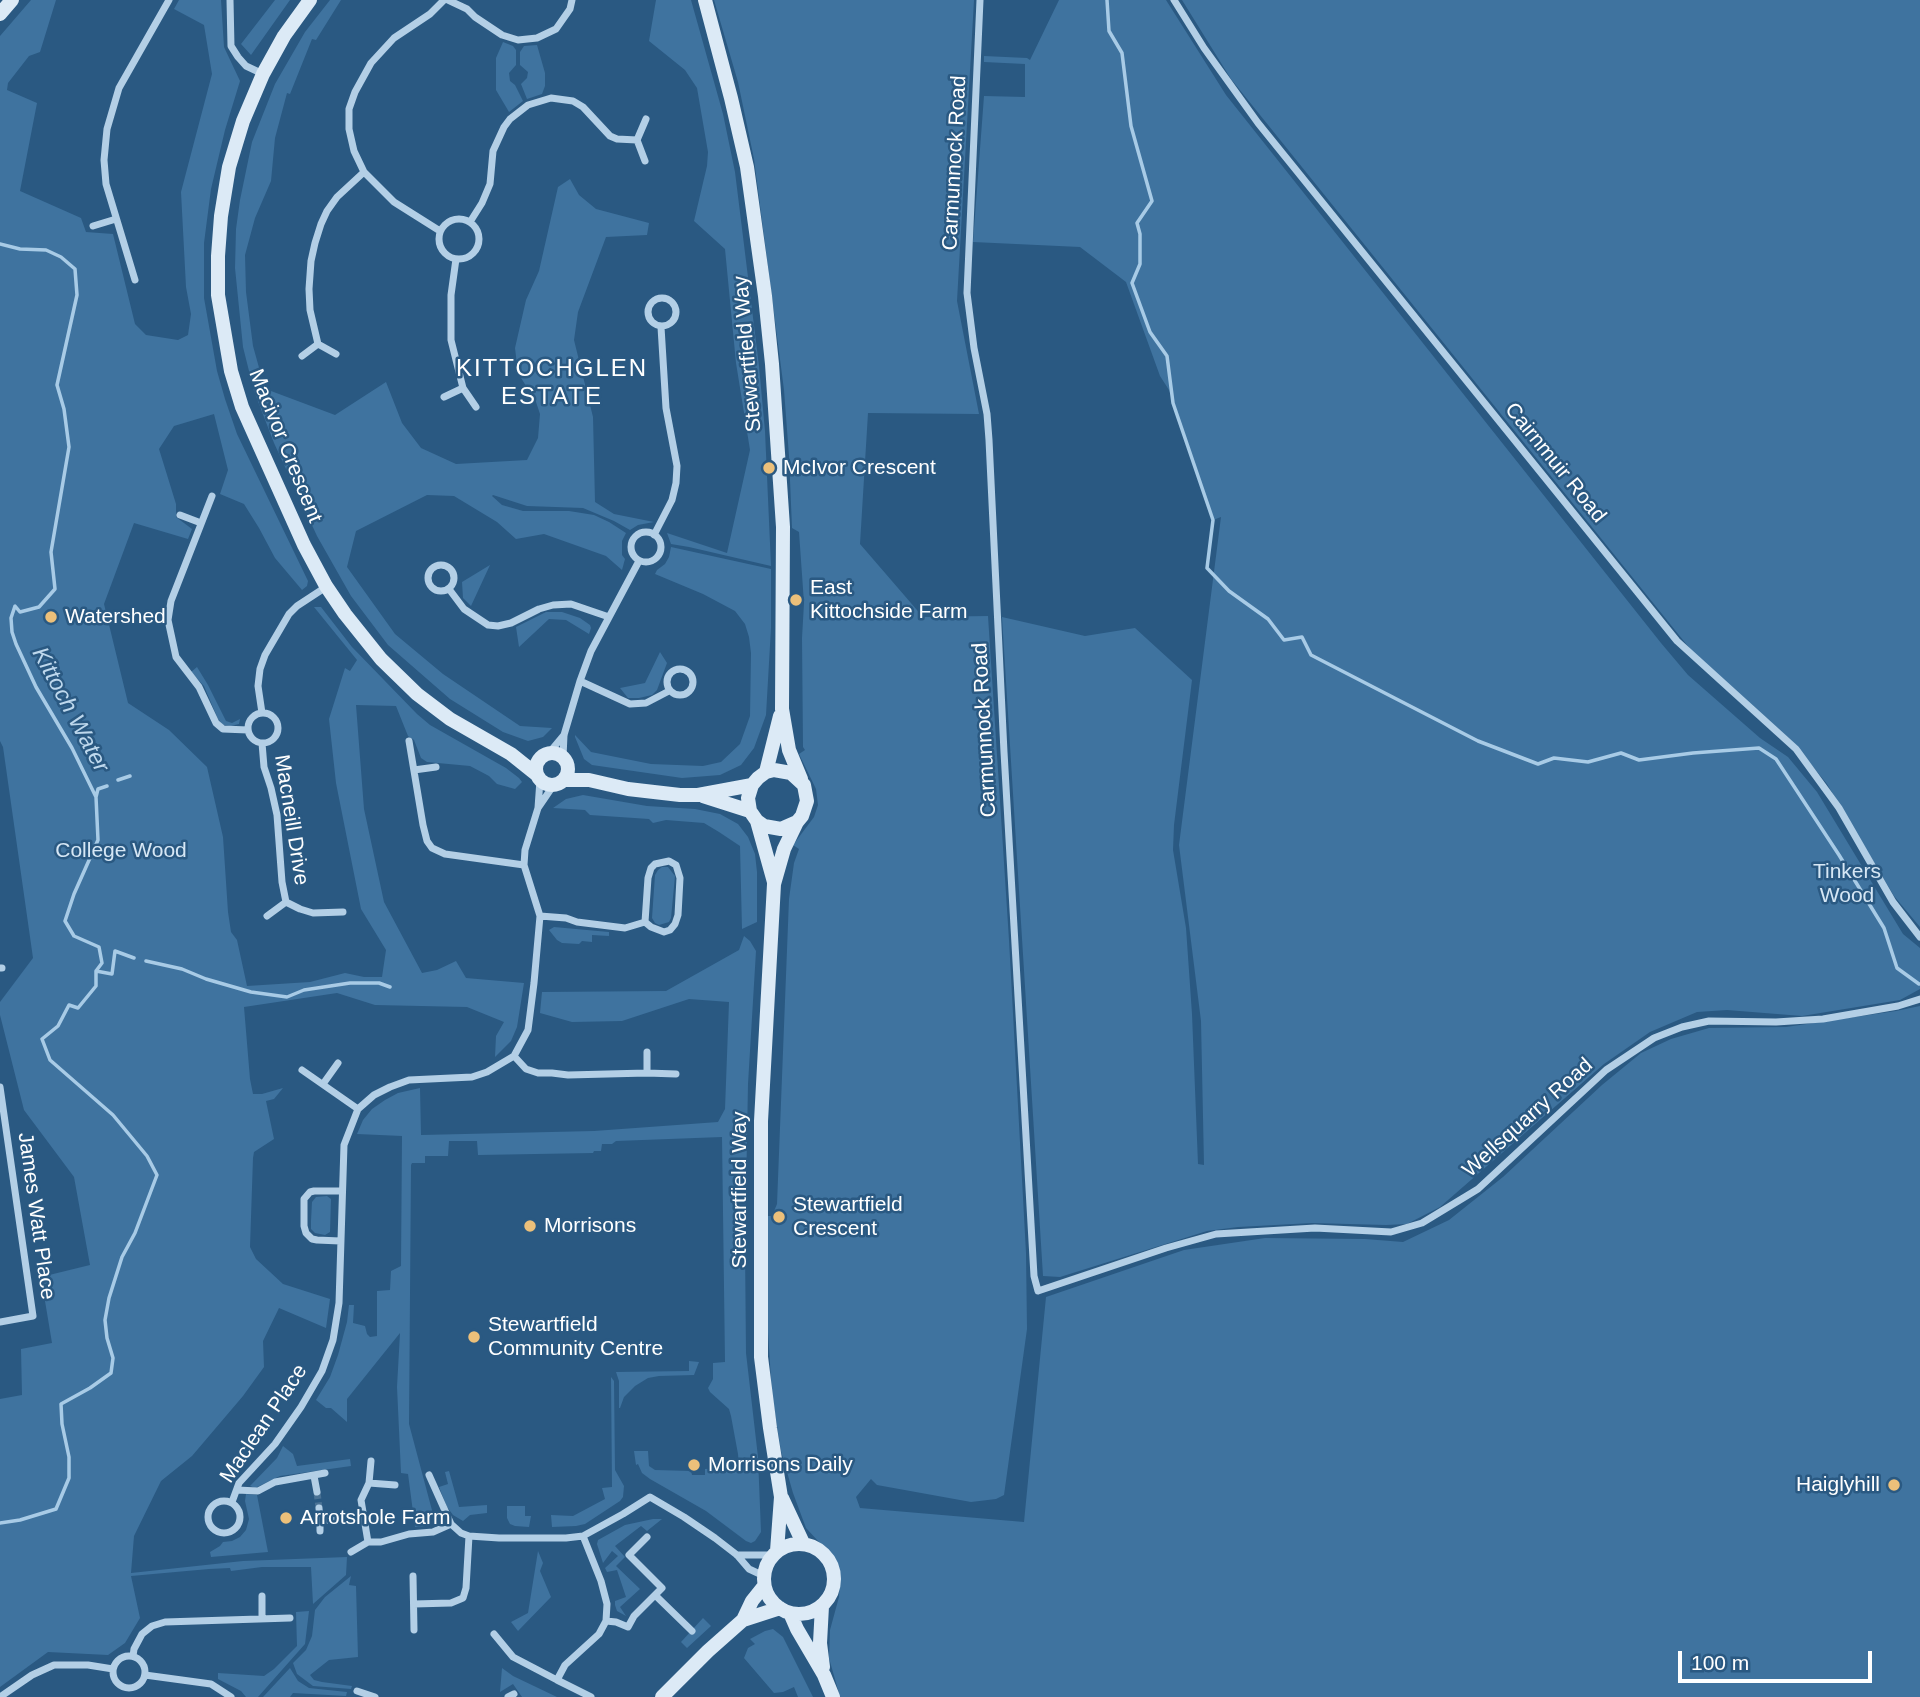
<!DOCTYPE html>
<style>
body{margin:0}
#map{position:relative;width:1920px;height:1697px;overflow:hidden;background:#2a5982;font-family:Arial,sans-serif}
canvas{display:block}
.scale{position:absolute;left:1678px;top:1651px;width:194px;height:32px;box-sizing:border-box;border:4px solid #fff;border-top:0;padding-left:9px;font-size:21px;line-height:24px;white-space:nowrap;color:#fff;-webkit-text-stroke:5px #2a5982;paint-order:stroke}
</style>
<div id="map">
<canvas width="1920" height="1697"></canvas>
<div class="scale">100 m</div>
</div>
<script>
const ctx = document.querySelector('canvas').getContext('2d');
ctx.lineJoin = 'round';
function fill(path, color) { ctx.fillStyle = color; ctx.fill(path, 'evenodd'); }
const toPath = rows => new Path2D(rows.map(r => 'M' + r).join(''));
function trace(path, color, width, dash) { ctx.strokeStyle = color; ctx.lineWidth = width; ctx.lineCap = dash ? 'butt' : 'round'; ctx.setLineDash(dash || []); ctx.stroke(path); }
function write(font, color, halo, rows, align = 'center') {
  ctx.font = font + ' Arial,sans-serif'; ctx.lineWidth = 5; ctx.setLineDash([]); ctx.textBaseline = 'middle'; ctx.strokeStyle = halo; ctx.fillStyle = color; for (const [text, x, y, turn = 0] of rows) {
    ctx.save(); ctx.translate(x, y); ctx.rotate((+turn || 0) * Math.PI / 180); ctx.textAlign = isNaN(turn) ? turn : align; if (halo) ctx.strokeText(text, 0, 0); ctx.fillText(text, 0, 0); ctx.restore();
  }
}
const green = toPath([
 [31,0,56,0,40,52,29,56,8,83,7,90,37,103,20,191,81,218,86,232,113,234,135,324,146,335,178,340,188,335,191,314,186,287,181,192,212,74,204,25,174,9,179,0,221,0,224,47,240,81,225,130,211,189,204,243,204,298,217,371,225,399,237,434,308,581,307,586,302,590,275,558,259,528,244,504,220,494,228,470,214,414,174,426,159,449,176,504,176,517,192,529,188,539,134,523,104,604,128,703,169,730,207,767,223,837,228,912,231,932,237,940,247,986,310,982,345,973,364,977,382,977,386,950,361,909,336,783,329,719,345,668,350,671,357,660,314,607,321,607,352,647,417,714,430,725,506,768,519,778,522,782,515,789,497,784,489,776,470,766,427,762,421,758,414,740,408,736,396,706,356,705,364,809,384,902,422,973,437,970,456,961,466,978,524,983,517,1027,511,1041,495,1057,496,1036,504,1022,467,1007,375,1005,337,993,244,1007,250,1079,253,1094,262,1094,283,1088,274,1099,266,1101,274,1139,254,1152,253,1158,250,1247,256,1259,283,1284,330,1299,326,1328,279,1308,263,1341,264,1367,243,1396,192,1456,161,1481,134,1536,131,1573,243,1561,347,1557,346,1575,313,1604,311,1567,262,1567,231,1571,230,1568,209,1569,131,1576,140,1618,125,1643,108,1655,48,1652,0,1687,0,1399,22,1395,21,1349,52,1343,41,1277,90,1265,74,1177,24,1110,0,1015,0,1002,33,958,3,747,0,741,0,36],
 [275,0,290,0,251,55,241,44],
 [330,0,341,0,316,40,312,39,290,94,287,93,275,138,271,181,255,218,245,255,246,292,253,346,263,382,263,388,335,415,386,382,402,423,421,448,456,464,527,460,538,438,540,414,536,402,518,373,515,348,526,300,539,271,558,187,570,179,579,195,596,209,649,223,647,235,606,237,578,312,574,340,593,417,595,502,614,514,654,522,638,525,630,530,614,521,583,508,527,506,493,495,492,496,502,505,523,511,569,511,594,515,609,522,626,533,622,541,622,555,625,559,622,570,606,556,544,534,516,539,497,522,454,496,427,495,356,531,347,567,395,634,443,674,520,726,552,728,543,737,528,741,503,732,450,699,388,645,351,596,317,536,274,443,254,391,243,347,235,268,236,229,240,200,252,142,275,84,305,32],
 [656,0,691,0,723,114,735,172,759,366,765,431,771,566,689,547,671,544,667,533,727,553,750,450,736,363,725,249,694,221,707,166,708,152,697,88,685,70,649,41],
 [714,0,974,0,957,301,979,414,868,413,860,544,923,617,988,616,1009,940,1026,1253,1027,1329,1004,1495,996,1499,971,1502,877,1485,871,1479,856,1497,860,1508,1024,1522,1046,1297,1184,1250,1265,1238,1365,1239,1403,1242,1449,1220,1503,1177,1602,1085,1641,1053,1671,1039,1709,1028,1786,1027,1896,1011,1920,1006,1920,1697,840,1697,829,1658,830,1630,839,1597,840,1570,830,1554,806,1528,793,1493,781,1451,772,1395,768,1332,767,1216,772,1216,777,1204,789,899,794,863,799,849,793,845,814,817,818,805,816,789,799,754,805,750,803,747,802,638,804,603,799,532,792,528,789,456,784,390,754,159,738,82],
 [1059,0,1166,0,1226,95,1661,643,1688,675,1760,738,1788,757,1817,792,1903,934,1920,948,1920,989,1900,1000,1802,1016,1727,1010,1697,1012,1650,1032,1604,1064,1440,1207,1407,1224,1386,1225,1312,1223,1238,1227,1207,1231,1060,1277,1043,1276,1002,617,1085,636,1135,628,1192,680,1174,825,1173,850,1186,928,1192,1014,1198,1164,1204,1165,1201,1021,1179,845,1221,517,1213,520,1169,390,1160,376,1126,282,1080,247,973,242,984,96,1025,97,1025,64,984,62,984,56,1027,58,1030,60],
 [1182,0,1920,0,1920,927,1894,896,1827,784,1806,758,1716,681,1231,79],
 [503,42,513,46,516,50,516,65,509,73,510,81,515,85,523,101,509,112,496,90,496,58],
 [537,45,545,73,545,86,542,94,527,99,521,84,527,78,528,72,520,65,520,52,524,46],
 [671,547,771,569,771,628,766,715,754,748,741,765,720,775,682,778,592,765,584,759,575,737,575,735,591,752,651,764,703,766,721,762,740,744,750,716,751,653,749,637,745,624,735,611,703,594,655,574,657,570,665,564,669,557],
 [490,565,471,606,463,598,462,582],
 [546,612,562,612,580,618,590,625,591,628,589,634,566,620,549,619,519,647,516,627],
 [660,652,667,663,657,690,652,695,639,698,628,698,620,688,645,683],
 [197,667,208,685,226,721,232,723,240,719,239,724,231,726,223,725,218,719,204,686,191,672],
 [583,795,647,806,695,809,720,814,738,824,748,837,755,854,757,872,757,922,742,929,740,846,719,832,704,823,666,820,653,823,649,819,590,815,585,810,553,808,566,799],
 [662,867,668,867,675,876,671,918,669,922,659,925,655,923,652,918,655,875,658,870],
 [554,927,609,932,609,936,592,935,592,942,582,941,579,944,562,943,557,940,549,930],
 [744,936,750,941,756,951,748,1084,745,1247,746,1353,758,1457,761,1532,755,1541,751,1543,746,1541,706,1511,650,1479,642,1473,638,1464,636,1465,634,1451,648,1451,649,1466,655,1470,691,1471,692,1475,705,1475,705,1469,739,1467,738,1454,731,1416,729,1409,710,1392,708,1388,713,1379,713,1363,725,1362,722,1137,616,1141,612,1144,602,1144,601,1151,594,1151,593,1153,478,1155,477,1141,449,1141,448,1156,425,1156,425,1163,412,1163,411,1165,409,1424,433,1514,426,1526,415,1527,408,1474,401,1473,397,1387,400,1333,347,1399,347,1422,331,1408,326,1408,316,1400,330,1377,338,1355,347,1322,349,1305,354,1305,353,1323,365,1326,367,1334,370,1337,377,1336,377,1291,390,1290,391,1271,401,1266,402,1136,357,1134,363,1120,372,1109,385,1100,398,1093,420,1088,421,1135,594,1131,718,1122,725,1109,729,1002,689,999,622,1021,572,1022,540,1013,542,992,666,991,739,950],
 [327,1196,331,1199,330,1232,325,1235,315,1233,311,1229,311,1221,312,1202,316,1197],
 [689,1361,699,1362,694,1375,659,1376,648,1378,635,1386,624,1397,620,1408,619,1408,619,1381,616,1372,689,1371],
 [611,1377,614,1381,615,1470,624,1486,623,1497,620,1501,585,1524,576,1526,552,1527,551,1515,573,1516,605,1499,602,1488,612,1487],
 [283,1446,293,1454,297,1466,350,1459,351,1466,280,1476,255,1488,250,1486,277,1458],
 [449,1471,459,1507,487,1505,487,1513,470,1515,463,1521,453,1515,447,1507,439,1487,448,1484,445,1472],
 [246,1494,257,1495,268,1552,211,1557,210,1552,220,1546,223,1542,232,1541,240,1537,246,1530,249,1519,245,1501],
 [507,1506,525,1506,525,1516,531,1516,529,1527,515,1526,510,1524,507,1518],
 [653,1519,662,1519,647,1531,641,1526,615,1546,625,1557,616,1566,640,1589,620,1607,626,1616,617,1611,615,1605,615,1601,626,1597,617,1570,607,1572,605,1568,618,1556,612,1551,603,1563,597,1544,598,1540,625,1525],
 [538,1551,543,1563,540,1571,551,1597,518,1631,511,1622,528,1613],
 [351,1576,349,1585,356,1586,358,1657,329,1660,310,1675,314,1680,322,1682,352,1686,351,1689,313,1686,297,1674,293,1663,306,1650,312,1636,315,1610,325,1597],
 [309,1611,305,1644,258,1697,246,1697,241,1691,218,1679,218,1673,264,1676,274,1669,297,1646,296,1612],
 [703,1618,711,1626,687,1648,681,1642],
 [773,1629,783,1637,813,1697,798,1697,794,1687,783,1692,774,1693,744,1658,748,1648,755,1644,750,1639,765,1631],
 [290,1668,298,1681,309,1688,347,1692,346,1696,293,1693,290,1697,263,1697],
 [502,1668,513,1676,557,1697,522,1697,513,1684,500,1692]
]);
const stream = toPath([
 [1107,0,1109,31,1122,53,1131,126,1152,201,1137,223,1140,234,1140,264,1132,283,1150,332,1167,356,1173,403,1213,520,1207,568,1229,591,1268,619,1284,640,1302,637,1311,655,1478,741,1538,764,1554,758,1588,762,1621,753,1639,760,1693,753,1759,748,1776,759,1839,855,1884,928,1897,968,1919,984],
 [0,244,20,249,46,250,61,257,75,269,77,295,57,385,64,409,69,447,51,552,55,589,39,607,20,612,15,606,11,618,12,632,16,644,36,687,72,748,96,797,98,840,74,894,65,921,74,936,99,947,102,963,96,971,96,986,78,1008,69,1005,58,1026,42,1039,50,1060,113,1115,147,1156,157,1175,135,1233,122,1257,109,1298,105,1320,107,1338,113,1358,111,1373,90,1388,61,1404,62,1424,69,1457,69,1478,56,1509,20,1520,0,1523],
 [118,780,130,776],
 [96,797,98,789,107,786],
 [146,961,182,969,206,979,251,992,287,997,304,990,350,983,379,983,390,987],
 [96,971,112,974,115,951,134,958]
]);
const streetTunnel = toPath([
 [317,1492,319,1508]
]);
const street = toPath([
 [230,0,231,46,238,57,246,66,263,74],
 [448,0,467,9,475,17,502,35,518,40,537,38,556,29,570,9,572,0],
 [980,0,967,293,974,348,987,414,989,440,1004,752,1034,1276,1038,1291,1166,1248,1216,1234,1315,1228,1391,1232,1422,1223,1478,1189,1606,1070,1654,1038,1682,1027,1709,1021,1776,1022,1823,1019,1898,1006,1920,999],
 [1174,0,1204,48,1258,123,1677,641,1796,749,1839,808,1893,902,1920,937],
 [645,161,637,140,646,119],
 '439 239a20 20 0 1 1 40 0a20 20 0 1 1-40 0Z',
 [470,222,482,203,490,184,493,151,504,127,510,119,528,105,551,98,573,101,583,107,610,136,617,139,637,140],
 [93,226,116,219],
 [440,231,394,202,364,172,354,151,349,129,349,109,355,92,371,63,394,38,430,14,444,0],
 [456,259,451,295,451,340,463,388,476,407],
 [135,280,106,184,104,160,107,129,119,88,169,0],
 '648 312a14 14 0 1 1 28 0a14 14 0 1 1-28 0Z',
 [318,344,310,310,309,289,311,261,315,243,321,224,327,211,337,197,364,172],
 [318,344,336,354],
 [302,356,318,344],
 [444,397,463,388],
 [212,496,171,601,168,620,176,657,199,687,216,723,223,729,248,730],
 [180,515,201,523],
 '631 547a15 15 0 1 1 30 0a15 15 0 1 1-30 0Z',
 [654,535,672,500,676,483,677,466,666,408,661,327],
 '428 578a13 13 0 1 1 26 0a13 13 0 1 1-26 0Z',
 [449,589,464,609,488,625,498,626,511,623,539,609,553,605,571,604,609,617],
 '667 682a13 13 0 1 1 26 0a13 13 0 1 1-26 0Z',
 [580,681,630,704,646,703,669,691],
 [262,713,258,686,260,669,265,655,289,614,297,606,326,587],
 '248 728a15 15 0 1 1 30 0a15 15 0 1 1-30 0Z',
 [409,741,423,825,427,841,432,848,445,854,524,865],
 [262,743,264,767,271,788,277,815,282,882,286,902,300,909,313,913,343,912],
 [549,753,564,735],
 [563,757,564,735,580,681,591,651,639,561],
 [414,770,436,767],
 [538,808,553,786],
 [267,916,286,902],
 [540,916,566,918,577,922,625,928,645,922,648,878,651,868,655,864,669,861,676,865,680,878,678,915,675,924,670,930,664,932,651,927,645,922],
 [0,968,2,968],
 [514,1056,526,1069,538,1073,552,1073,568,1075,647,1073,676,1074],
 [302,1070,358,1109],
 [647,1073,647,1052],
 [323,1084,338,1063],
 [0,1087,33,1316,0,1322],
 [340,1241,317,1240,312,1239,306,1233,304,1226,304,1199,310,1192,314,1191,341,1191],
 [429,1475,451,1524,461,1533,469,1536,499,1538,566,1538,583,1536,623,1514,650,1497,684,1517,715,1538,737,1555,749,1569,764,1576],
 [314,1476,317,1492],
 [369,1483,395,1485],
 [237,1490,258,1491,275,1482,325,1473],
 '208 1517a16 16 0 1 1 32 0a16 16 0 1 1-32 0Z',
 [232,1502,239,1483,275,1444,301,1407,322,1371,333,1340,339,1303,344,1145,358,1109,374,1095,390,1087,409,1080,472,1077,487,1072,514,1056,528,1030,534,983,540,916,524,865,525,850,538,808,540,780],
 [319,1508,320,1520],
 [320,1531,320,1520,338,1520],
 [583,1536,601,1581,607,1604,606,1621,599,1634,565,1665,557,1680,591,1697],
 [368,1542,361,1500,369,1483,371,1461],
 [351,1552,368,1542,381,1542,409,1534,433,1532,451,1524],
 [737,1555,773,1555],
 [413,1576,414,1630],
 [655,1595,692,1631],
 [262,1596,262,1618],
 [414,1604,451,1603,463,1598,466,1588,469,1536],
 [606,1621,616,1622,628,1627,634,1616,662,1588,629,1555,647,1537],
 [494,1634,513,1657,557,1680],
 '113 1672a16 16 0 1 1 32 0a16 16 0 1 1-32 0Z',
 [133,1656,134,1649,142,1634,152,1626,165,1622,290,1618],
 [145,1675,211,1684,231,1697],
 [357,1691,375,1697],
 [0,1697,32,1675,54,1665,88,1665,113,1669],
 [508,1697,514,1694]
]);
const secondary = toPath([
 [310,0,284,36,263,74,243,121,229,167,221,216,218,256,218,295,231,371,242,407,304,545,326,586,345,614,381,659,417,694,450,719,511,754,536,774],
 [705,0,731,98,747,167,765,296,772,364,783,527,782,709,789,750,801,779],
 [0,14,12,0],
 '536 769a16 16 0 1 1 32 0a16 16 0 1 1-32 0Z',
 [766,772,780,716],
 [564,780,589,780,628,789,680,795,698,795,752,785],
 [703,796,750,811],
 [757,821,774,882],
 [782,1498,803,1543],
 '764 1579a35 35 0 1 1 70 0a35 35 0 1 1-70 0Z',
 [777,1551,781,1497,770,1428,761,1357,761,1121,774,884,784,849,797,822,802,816,807,801,804,785,791,773,774,770,766,772,758,778,752,785,748,798,750,811,757,821,764,826,781,829,797,822],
 [822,1606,820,1643,823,1667],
 [790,1613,797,1629,824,1675,833,1697],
 [743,1620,752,1601,764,1586],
 [662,1697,708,1651,743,1620,780,1608]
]);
const markers = [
 [769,468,7,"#ecc07a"],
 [796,600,7,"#ecc07a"],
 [51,617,7,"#ecc07a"],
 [779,1217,7,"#ecc07a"],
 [530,1226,7,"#ecc07a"],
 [474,1337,7,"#ecc07a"],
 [694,1465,7,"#ecc07a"],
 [1894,1485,7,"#ecc07a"],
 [286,1518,7,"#ecc07a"]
];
const streetNames = [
 ["Carmunnock Road",955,163,-87],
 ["Stewartfield Way",748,354,-95],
 ["Macivor Crescent",285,446,68],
 ["Cairnmuir Road",1555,463,51],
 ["Carmunnock Road",985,730,-93],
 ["Macneill Drive",291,820,81],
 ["Wellsquarry Road",1528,1118,-42],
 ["Stewartfield Way",740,1190,-90],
 ["James Watt Place",36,1216,82],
 ["Maclean Place",264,1424,-56]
];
const poiNames = [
 ["McIvor Crescent",783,468],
 ["East",810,588],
 ["Kittochside Farm",810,612],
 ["Watershed",65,617],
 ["Stewartfield",793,1205],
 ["Crescent",793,1229],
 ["Morrisons",544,1226],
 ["Stewartfield",488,1325],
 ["Community Centre",488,1349],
 ["Morrisons Daily",708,1465],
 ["Haiglyhill",1880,1485,"right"],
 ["Arrotshole Farm",300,1518]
];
const parkNames = [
 ["College Wood",121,851],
 ["Tinkers",1847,872],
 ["Wood",1847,896]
];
const waterNames = [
 ["Kittoch Water",70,710,62]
];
const quarterNames = [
 ["KITTOCHGLEN",552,369],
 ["ESTATE",552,397]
];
fill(green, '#3f739f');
trace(stream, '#a8cbe6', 3.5);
trace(streetTunnel, '#4a7295', 7, [7, 3.5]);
trace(street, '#b3cfe6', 7);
trace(secondary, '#dceaf6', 14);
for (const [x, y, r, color] of markers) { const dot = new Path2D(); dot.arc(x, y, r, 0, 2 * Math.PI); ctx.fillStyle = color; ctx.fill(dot); trace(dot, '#2a5982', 2.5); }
write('21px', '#fff', '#2a5982', streetNames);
write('21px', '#fff', '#2a5982', poiNames, 'left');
write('21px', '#d6e7f5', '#2a5982', parkNames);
write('italic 23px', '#bed8ed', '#2a5982', waterNames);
ctx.letterSpacing = '2px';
write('24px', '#fff', '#2a5982', quarterNames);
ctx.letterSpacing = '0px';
</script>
